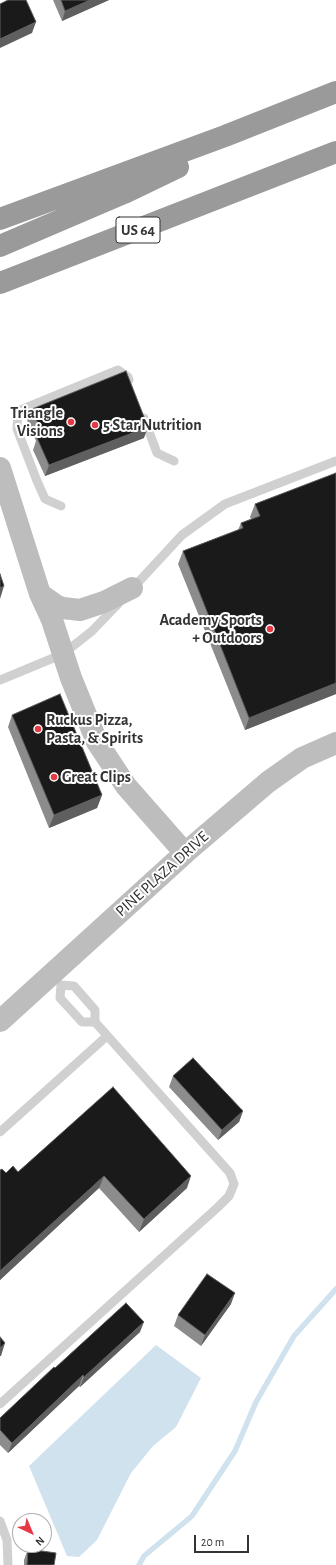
<!DOCTYPE html>
<style>
body{margin:0}
#map{position:relative;width:336px;height:1565px;overflow:hidden;background:#fff;font-family:"Alegreya Sans",sans-serif}
canvas{display:block}
.north{position:absolute;left:12px;top:1513px;width:40px;height:40px;box-sizing:border-box;background:#fff;border:1px solid #adadad;border-radius:50%;rotate:136deg;font-size:11px;font-weight:700;line-height:16px;text-align:center;color:#333}
.north::after{content:'';display:block;margin:auto;width:14px;height:18px;background:#e63946;clip-path:polygon(50% 0,100% 100%,50% 72%,0 100%)}
.scale{position:absolute;left:194px;top:1535px;width:55px;height:18px;box-sizing:border-box;border:2px solid #333;border-top:0;padding-left:5px;font-size:12px;line-height:14px;white-space:nowrap;color:#333;-webkit-text-stroke:3px #fff;paint-order:stroke}
</style>
<div id="map">
<canvas width="336" height="1565"></canvas>
<div class="north">N</div>
<div class="scale">20 m</div>
</div>
<script>
const ctx = document.querySelector('canvas').getContext('2d');
ctx.lineJoin = 'round';
function fill(path, color) { ctx.fillStyle = color; ctx.fill(path, 'evenodd'); }
const toPath = rows => new Path2D(rows.map(r => 'M' + r).join(''));
function trace(path, color, width, dash) { ctx.strokeStyle = color; ctx.lineWidth = width; ctx.lineCap = dash ? 'butt' : 'round'; ctx.setLineDash(dash || []); ctx.stroke(path); }
function write(font, color, halo, rows, align = 'center') {
  ctx.font = font + ' "Alegreya Sans",sans-serif'; ctx.lineWidth = 4; ctx.setLineDash([]); ctx.textBaseline = 'middle'; ctx.strokeStyle = halo; ctx.fillStyle = color; for (const [text, x, y, turn = 0] of rows) {
    ctx.save(); ctx.translate(x, y); ctx.rotate((+turn || 0) * Math.PI / 180); ctx.textAlign = isNaN(turn) ? turn : align; if (halo) ctx.strokeText(text, 0, 0); ctx.fillText(text, 0, 0); ctx.restore();
  }
}
const water = toPath([
 [156,1345,201,1378,176,1427,153,1446,131,1473,97,1540,79,1557,67,1556,29,1466]
]);
const stream = toPath([
 [139,1565,144,1556,192,1516,235,1451,256,1402,294,1336,336,1289]
]);
const lane = toPath([
 [144,418,157,453,174,461],
 [61,506,45,499,37,481,17,429,18,411,118,370,128,377,129,380],
 [132,589,182,535,225,504,336,461],
 [0,680,63,654,92,631,119,603],
 [61,985,74,986,95,1010,95,1022,82,1022,60,998,61,985],
 [0,1132,107,1036],
 [0,1404,218,1207,229,1196,234,1184,230,1173,95,1022],
 [0,1521,7,1540,8,1565]
]);
const secondary = toPath([
 [0,468,40,594,52,620,71,678,97,742,126,786,185,853],
 [40,594,57,606,63,608,80,610,104,602,132,588],
 [0,1021,185,853,268,782,302,758,336,743]
]);
const highway = toPath([
 [0,219,225,136,336,92],
 [0,246,124,193,178,167],
 [0,283,336,152]
]);
const wall = toPath([
 [53,0,109,0,62,21],
 [32,409,144,438,45,476,33,450,36,441,27,420],
 [336,473,336,694,245,730,178,564,183,551,238,530,241,523,251,519,250,517,255,504],
 [12,715,102,795,97,808,49,828,8,727],
 [173,1076,243,1111,239,1122,218,1140,169,1087],
 [113,1087,187,1188,139,1232,99,1188,0,1280,0,1170,6,1173,18,1172],
 [231,1304,201,1346,174,1326,178,1315],
 [140,1332,80,1387,79,1386,8,1453,0,1445,0,1418,55,1368],
 [28,1549,54,1565,24,1565,24,1560]
]);
const shadedWall = toPath([
 [90,0,109,0,62,21,65,11],
 [36,22,32,33,0,48,0,39],
 [148,427,144,438,45,476,49,465],
 [4,586,0,599,0,588],
 [336,683,336,694,245,730,249,718],
 [102,795,97,808,49,828,54,815],
 [243,1111,239,1122,218,1140,222,1130],
 [104,1176,99,1188,0,1280,0,1271],
 [191,1176,187,1188,139,1232,144,1219],
 [235,1293,231,1304,201,1346,205,1335],
 [144,1322,140,1332,80,1387,84,1377],
 [5,1343,1,1356,0,1356,0,1348],
 [83,1375,79,1386,8,1453,12,1443]
]);
const building = toPath([
 [8,0,26,0,36,22,0,39,0,4,8,0],
 [61,0,90,0,65,11,61,0],
 [126,371,148,427,49,465,37,438,43,436,32,409,126,371],
 [336,473,336,683,249,718,183,551,243,528,241,523,260,516,255,504,336,473],
 [0,574,4,586,0,588,0,574],
 [60,694,102,795,54,815,12,715,60,694],
 [193,1058,243,1111,222,1130,173,1076,193,1058],
 [113,1087,191,1176,144,1219,104,1176,0,1271,0,1170,2,1169,6,1173,13,1166,18,1172,113,1087],
 [207,1274,235,1293,205,1335,178,1315,207,1274],
 [126,1303,144,1322,84,1377,83,1375,12,1443,0,1430,0,1418,54,1367,55,1368,126,1303],
 [0,1337,5,1343,0,1348,0,1337],
 [28,1549,56,1553,54,1565,27,1565,28,1549]
]);
const markers = [
 [71,422,4,"#e63946"],
 [95,425,4,"#e63946"],
 [270,629,4,"#e63946"],
 [38,729,4,"#e63946"],
 [54,777,4,"#e63946"]
];
const shields = [
 [138,230,44]
];
const shieldNames = [
 ["US 64",138,230]
];
const poiNames = [
 ["Triangle",63,413,"right"],
 ["Visions",63,431,"right"],
 ["5 Star Nutrition",103,425],
 ["Academy Sports",262,620,"right"],
 ["+ Outdoors",262,638,"right"],
 ["Ruckus Pizza,",46,720],
 ["Pasta, & Spirits",46,738],
 ["Great Clips",62,777]
];
const streetNames = [
 ["PINE PLAZA DRIVE",162,874,-42]
];
fill(water, '#cfe2ee');
trace(stream, '#cfe2ee', 5.5);
trace(lane, '#d0d0d0', 9);
trace(secondary, '#bdbdbd', 22);
trace(highway, '#9a9a9a', 22);
fill(wall, '#8c8c8c');
fill(shadedWall, '#5f5f5f');
fill(building, '#1a1a1a');
trace(building, '#5f5f5f', 1);
for (const [x, y, r, color] of markers) { const dot = new Path2D(); dot.arc(x, y, r, 0, 2 * Math.PI); ctx.fillStyle = color; ctx.fill(dot); trace(dot, '#fff', 1.5); }
for (const [x, y, w] of shields) { const box = new Path2D(); box.roundRect(x - w / 2, y - 13, w, 26, 3); ctx.fillStyle = '#fff'; ctx.fill(box); trace(box, '#333', 1); }
write('bold 15px', '#333', null, shieldNames);
write('bold 16px', '#333', '#fff', poiNames, 'left');
write('16px', '#333', '#fff', streetNames);
</script>
